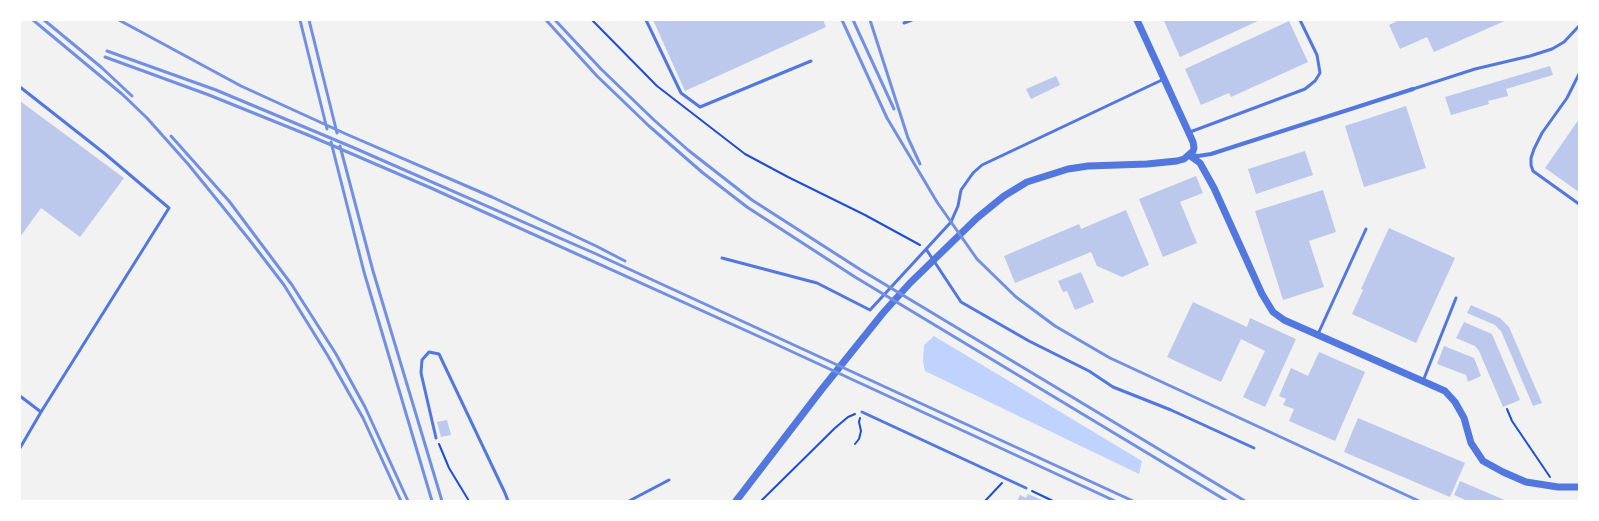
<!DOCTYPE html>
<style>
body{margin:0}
#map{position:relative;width:1599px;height:521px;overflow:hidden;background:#f2f2f2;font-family:Cabin,sans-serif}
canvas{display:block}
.frame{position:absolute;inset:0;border:21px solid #fff;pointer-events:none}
</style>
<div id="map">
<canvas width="1599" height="521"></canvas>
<div class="frame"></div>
</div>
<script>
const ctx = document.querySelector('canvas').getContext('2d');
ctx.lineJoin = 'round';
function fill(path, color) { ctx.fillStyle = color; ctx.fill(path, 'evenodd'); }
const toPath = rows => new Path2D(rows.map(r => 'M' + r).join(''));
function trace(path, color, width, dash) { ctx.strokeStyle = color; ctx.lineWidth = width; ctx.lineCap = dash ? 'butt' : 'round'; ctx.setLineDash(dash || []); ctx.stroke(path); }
const water = toPath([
 [934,336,1142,461,1139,474,925,371,923,361,924,345]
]);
const building = toPath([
 [653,20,823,20,826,27,685,91],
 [1166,20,1260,20,1180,57,1164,21],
 [1399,20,1507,20,1434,52,1427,37,1400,49,1389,25],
 [1289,21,1308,62,1231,97,1229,93,1201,105,1185,69],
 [1550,66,1553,75,1506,89,1508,96,1488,101,1489,104,1451,115,1445,97],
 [1056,76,1060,85,1031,99,1026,89],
 [20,101,124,178,80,237,41,208,20,237],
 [1406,106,1426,168,1364,187,1345,126],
 [1579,119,1579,192,1545,168],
 [1305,151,1313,175,1256,194,1248,169],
 [1196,176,1203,193,1180,202,1197,243,1163,257,1139,199],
 [1323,190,1336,232,1309,241,1324,287,1283,300,1255,211],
 [1126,210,1149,265,1122,277,1097,266,1091,252,1015,283,1004,256,1079,224,1081,229],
 [1389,228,1455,258,1416,343,1352,314,1363,290,1361,289],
 [1081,272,1094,302,1075,310,1067,291,1063,292,1058,281],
 [1193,302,1247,327,1250,318,1296,339,1265,407,1243,397,1265,351,1241,339,1221,382,1167,357],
 [1471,305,1500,318,1509,327,1542,403,1533,406,1501,331,1495,325,1467,313],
 [1464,322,1492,334,1520,400,1503,407,1479,351,1475,346,1456,338],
 [1444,346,1474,358,1481,376,1468,382,1466,375,1437,364],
 [1319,352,1365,372,1335,441,1289,421,1294,409,1283,405,1286,399,1279,396,1291,368,1308,376],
 [1358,418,1465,463,1450,497,1344,452],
 [447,420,451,435,441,437,437,422],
 [1460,481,1507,501,1468,501,1454,495],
 [1028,494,1044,501,1017,501,1020,495,1026,498]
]);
const path = toPath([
 [592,20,657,86,745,154,788,177,865,215,920,245],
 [1507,409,1512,421,1550,477],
 [439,444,449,468,469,501],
 [855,444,859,439,861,431,859,422,860,418],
 [1032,491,1053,501],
 [761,501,835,428,848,417,855,414],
 [985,501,1002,483]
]);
const service = toPath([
 [646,20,681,93,700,107,811,61],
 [904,23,912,20],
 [1579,74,1567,98,1542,133,1534,149,1531,158,1531,165,1533,171,1579,204],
 [20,87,104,153,169,208,41,412],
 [1413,89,1475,69,1530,56,1552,49,1564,42,1579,26],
 [1190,132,1305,89,1315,81,1320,73,1317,55,1300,20],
 [926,249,961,302,1029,341,1089,371,1113,387,1171,410,1254,448],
 [722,258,817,283,870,310,951,222,958,206,961,190,973,173,982,165,1164,79],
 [1318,334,1366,229],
 [1423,381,1456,298],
 [20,396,41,412,20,448],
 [862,412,1026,488],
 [436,438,421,373,422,360,429,352,439,354,505,493,508,501],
 [629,501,669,480]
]);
const minor = toPath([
 [1192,155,1198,156,1211,154,1413,89]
]);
const tertiary = toPath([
 [1189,155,1200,163,1214,188,1262,294,1273,312,1284,320,1445,391,1455,402,1464,418,1471,443,1483,461,1503,472,1526,482,1558,487,1579,487],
 [736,501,822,389,883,313,910,283,977,218,1004,196,1027,182,1068,169,1088,166,1147,164,1177,161,1184,159,1193,151,1194,148,1193,142,1137,20]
]);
const rail = toPath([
 [33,20,122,94,147,118,188,164,248,238,284,285,328,356,363,418,401,501],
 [44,20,101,67,132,96],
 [119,20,241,86,346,134,492,197,596,246,625,261],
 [300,20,327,129],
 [309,20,337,133],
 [546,20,597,76,649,126,703,173,747,207,855,277,1227,501],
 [555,20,601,69,654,120,688,150,752,200,861,270,1245,501],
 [842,20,887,118,937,202,977,259,1016,297,1055,326,1110,358,1419,501],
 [853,20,894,109],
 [870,20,908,138,920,164],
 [107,51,216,90,352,147,594,253,1133,501],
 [105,57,209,95,308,135,431,188,769,341,1115,501],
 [171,136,229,201,292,285,336,354,365,407,408,501],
 [331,142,364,272,432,501],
 [340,146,373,271,442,501]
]);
fill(water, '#bfd3fe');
fill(building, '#bdc9ec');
trace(path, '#1d4ed8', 2);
trace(service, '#5277de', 3);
trace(minor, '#5277de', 4);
trace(tertiary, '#5277de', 7);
trace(rail, '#7290e2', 3);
</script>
